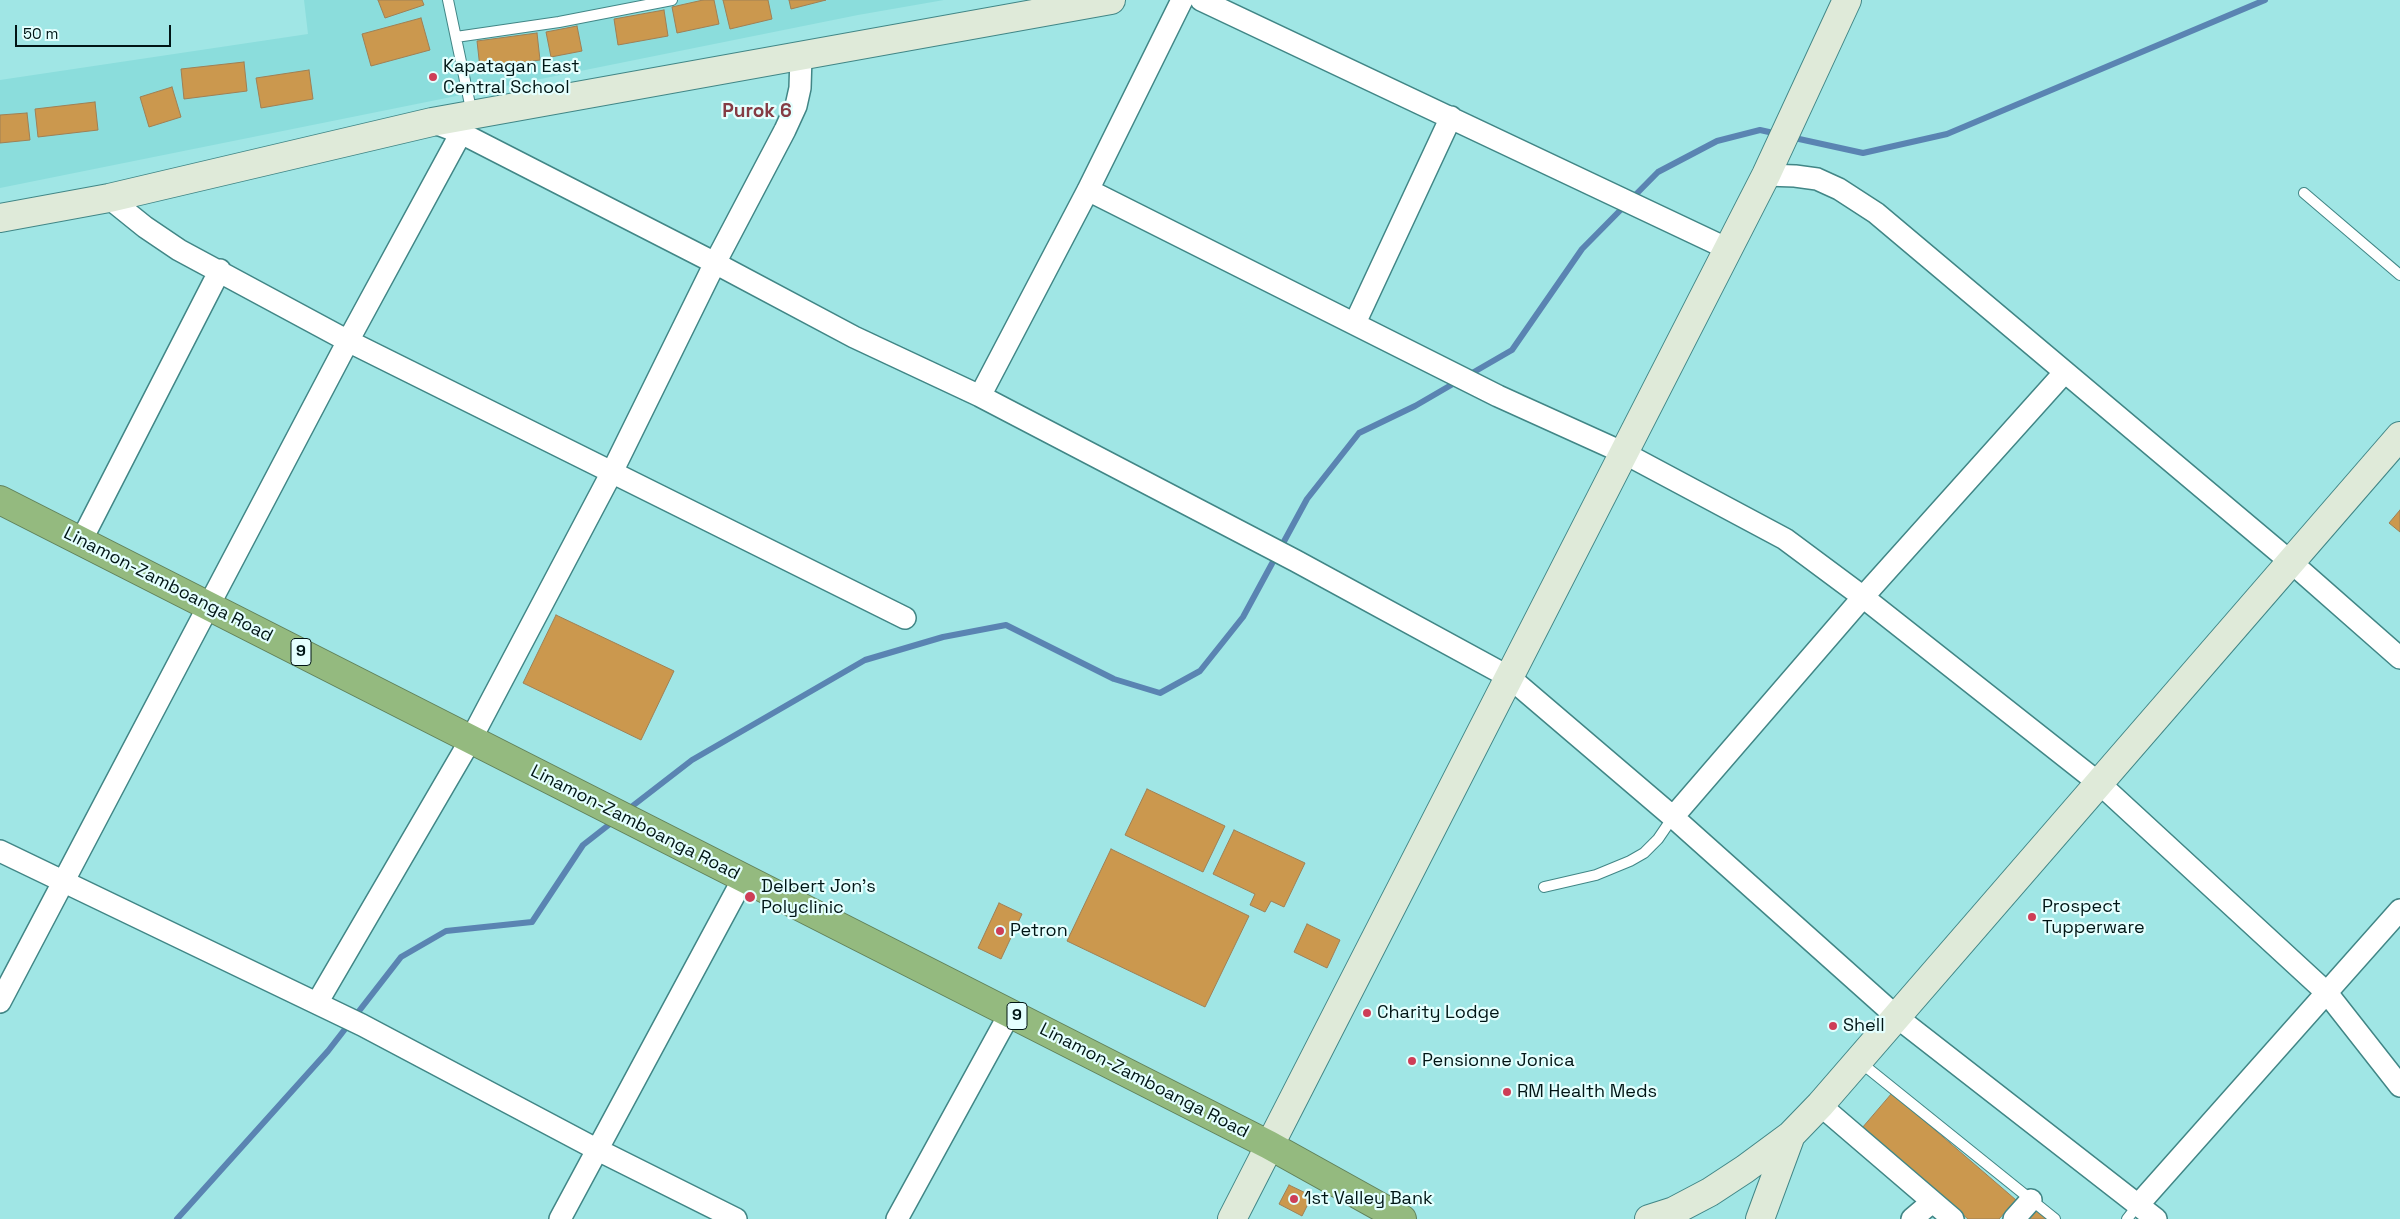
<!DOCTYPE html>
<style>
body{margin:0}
#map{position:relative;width:2400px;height:1219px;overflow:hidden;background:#a0e6e5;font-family:"Space Grotesk",sans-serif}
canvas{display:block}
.scale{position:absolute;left:15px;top:25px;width:156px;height:22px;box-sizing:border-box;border:2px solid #001515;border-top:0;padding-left:6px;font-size:15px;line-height:18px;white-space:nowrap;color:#001515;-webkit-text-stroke:4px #e4fffe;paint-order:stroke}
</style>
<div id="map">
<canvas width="2400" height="1219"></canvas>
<div class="scale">50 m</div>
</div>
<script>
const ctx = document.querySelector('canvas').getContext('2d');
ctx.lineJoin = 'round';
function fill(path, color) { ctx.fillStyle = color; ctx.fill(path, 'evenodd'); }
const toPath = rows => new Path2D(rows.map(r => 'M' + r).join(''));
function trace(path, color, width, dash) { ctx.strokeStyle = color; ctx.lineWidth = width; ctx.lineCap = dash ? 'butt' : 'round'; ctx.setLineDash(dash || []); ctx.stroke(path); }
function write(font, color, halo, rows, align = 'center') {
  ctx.font = font + ' "Space Grotesk",sans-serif'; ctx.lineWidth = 4.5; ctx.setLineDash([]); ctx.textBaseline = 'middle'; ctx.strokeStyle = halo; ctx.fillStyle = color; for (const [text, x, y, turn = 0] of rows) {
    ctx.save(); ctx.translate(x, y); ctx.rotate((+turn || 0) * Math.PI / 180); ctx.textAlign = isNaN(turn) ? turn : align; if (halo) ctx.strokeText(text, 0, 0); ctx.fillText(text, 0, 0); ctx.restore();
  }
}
const built = toPath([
 [304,0,944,0,858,15,0,188,0,80,308,34]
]);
const stream = toPath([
 [1790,137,1863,153,1947,134,2265,0],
 [1467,376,1512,350,1582,249,1658,172,1717,141,1760,130,1778,134],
 [626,811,692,760,865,660,943,637,1006,625,1114,679,1160,693,1200,671,1243,617,1307,499,1359,433,1415,406,1458,381],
 [177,1219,328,1051,401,957,446,931,532,922,583,845,615,820]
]);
const building = toPath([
 [378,0,422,0,424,5,385,18,378,0],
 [703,0,714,0,719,24,677,33,672,7,703,0],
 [723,0,768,0,772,19,730,29,723,0],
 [789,0,826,0,791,9,789,0],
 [664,10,668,36,618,45,614,19,664,10],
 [421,18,430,50,371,66,362,34,421,18],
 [577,26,582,51,551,57,546,32,577,26],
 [537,33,540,60,480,68,477,41,537,33],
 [244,62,247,91,184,99,181,69,244,62],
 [309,70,313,99,261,108,256,78,309,70],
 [172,87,181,117,149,127,140,97,172,87],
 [95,102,98,130,38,137,35,109,95,102],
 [27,113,30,140,0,143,0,115,27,113],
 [2400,510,2400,532,2389,523,2400,510],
 [556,615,674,671,641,740,523,683,556,615],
 [1147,789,1225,826,1203,872,1125,835,1147,789],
 [1234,830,1305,863,1284,907,1271,901,1265,912,1250,905,1255,894,1213,874,1234,830],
 [1111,849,1249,916,1205,1007,1067,941,1111,849],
 [999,903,1022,914,1001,959,978,948,999,903],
 [1307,924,1340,940,1327,968,1294,952,1307,924],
 [1892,1093,2016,1200,1999,1219,1968,1219,1862,1128,1892,1093],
 [1289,1185,1312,1196,1302,1216,1279,1204,1289,1185],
 [2035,1208,2047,1219,2025,1219,2035,1208]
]);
const lane = toPath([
 [448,0,472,114],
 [456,37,559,22,672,0],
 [2304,193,2400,275],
 [1544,887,1596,875,1630,861,1644,853,1658,839,1673,817],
 [1860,1062,2055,1219],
 [2127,1219,2138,1205]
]);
const street = toPath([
 [1201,0,1728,249],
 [432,122,461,133,715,263,854,337,980,396,1296,561,1509,677,1673,817,1898,1018,2156,1219],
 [1766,175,1795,176,1817,179,1839,189,1876,213,2292,563,2400,658],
 [1088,190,1498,396,1624,453,1785,539,1863,597,2100,784,2327,993,2400,1086],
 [109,198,145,227,179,250,348,341,905,618],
 [1355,323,1451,117],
 [980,396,1088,190,1182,0],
 [81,541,220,270],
 [1673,817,1863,597,2064,373],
 [0,851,362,1025,596,1149,736,1219],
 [0,1002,348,341,461,133],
 [317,1003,471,739,612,472,715,263,785,130,796,106,800,88,801,56],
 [1820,1105,1953,1219],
 [2138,1205,2400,910],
 [560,1219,743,879],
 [897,1219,1010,1013],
 [1912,1219,1932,1202],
 [2014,1219,2031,1200]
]);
const secondary = toPath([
 [0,218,109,198,432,122,1111,0],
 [1232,1219,1766,175,1847,0],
 [1649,1219,1674,1211,1710,1192,1745,1169,1791,1135,1820,1105,2400,436],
 [1760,1219,1791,1135]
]);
const highway = toPath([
 [0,500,1269,1145,1402,1219]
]);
const markers = [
 [433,77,5,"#ce3e57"],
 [750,897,6,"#ce3e57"],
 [2032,917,5,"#ce3e57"],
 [1000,931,5,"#ce3e57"],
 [1367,1013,5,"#ce3e57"],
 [1833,1026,5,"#ce3e57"],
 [1412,1061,5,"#ce3e57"],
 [1507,1092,5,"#ce3e57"],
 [1294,1199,5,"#ce3e57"]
];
const shields = [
 [301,652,20],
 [1017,1016,20]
];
const shieldNames = [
 ["9",301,652],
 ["9",1017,1016]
];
const poiNames = [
 ["Kapatagan East",443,67],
 ["Central School",443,88],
 ["Delbert Jon's",761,887],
 ["Polyclinic",761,908],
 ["Prospect",2042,907],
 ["Tupperware",2042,928],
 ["Petron",1010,931],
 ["Charity Lodge",1377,1013],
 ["Shell",1843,1026],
 ["Pensionne Jonica",1422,1061],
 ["RM Health Meds",1517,1092],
 ["1st Valley Bank",1304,1199]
];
const streetNames = [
 ["Linamon-Zamboanga Road",168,585,27],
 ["Linamon-Zamboanga Road",635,823,27],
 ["Linamon-Zamboanga Road",1144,1081,27]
];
const neighbourhoodNames = [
 ["Purok 6",757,112]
];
fill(built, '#8bdddc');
trace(stream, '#5a84b2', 6);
fill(building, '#cb984e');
trace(building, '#9f8055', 1);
trace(lane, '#418686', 12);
trace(street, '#418686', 24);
trace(secondary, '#418686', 30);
trace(highway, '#60805a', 30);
trace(lane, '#fff', 10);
trace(street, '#fff', 21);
trace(secondary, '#dfead9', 28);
trace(highway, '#94ba7f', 28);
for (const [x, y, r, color] of markers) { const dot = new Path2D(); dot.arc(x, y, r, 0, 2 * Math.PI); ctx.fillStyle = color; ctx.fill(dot); trace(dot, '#e4fffe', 2); }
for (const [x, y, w] of shields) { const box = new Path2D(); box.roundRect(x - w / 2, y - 13.5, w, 27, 4); ctx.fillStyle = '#e4fffe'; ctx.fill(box); trace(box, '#001515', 1); }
write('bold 16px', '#001515', null, shieldNames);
write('18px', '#001515', '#e4fffe', poiNames, 'left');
write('18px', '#001515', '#e4fffe', streetNames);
write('bold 19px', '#853c44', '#e4fffe', neighbourhoodNames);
</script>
